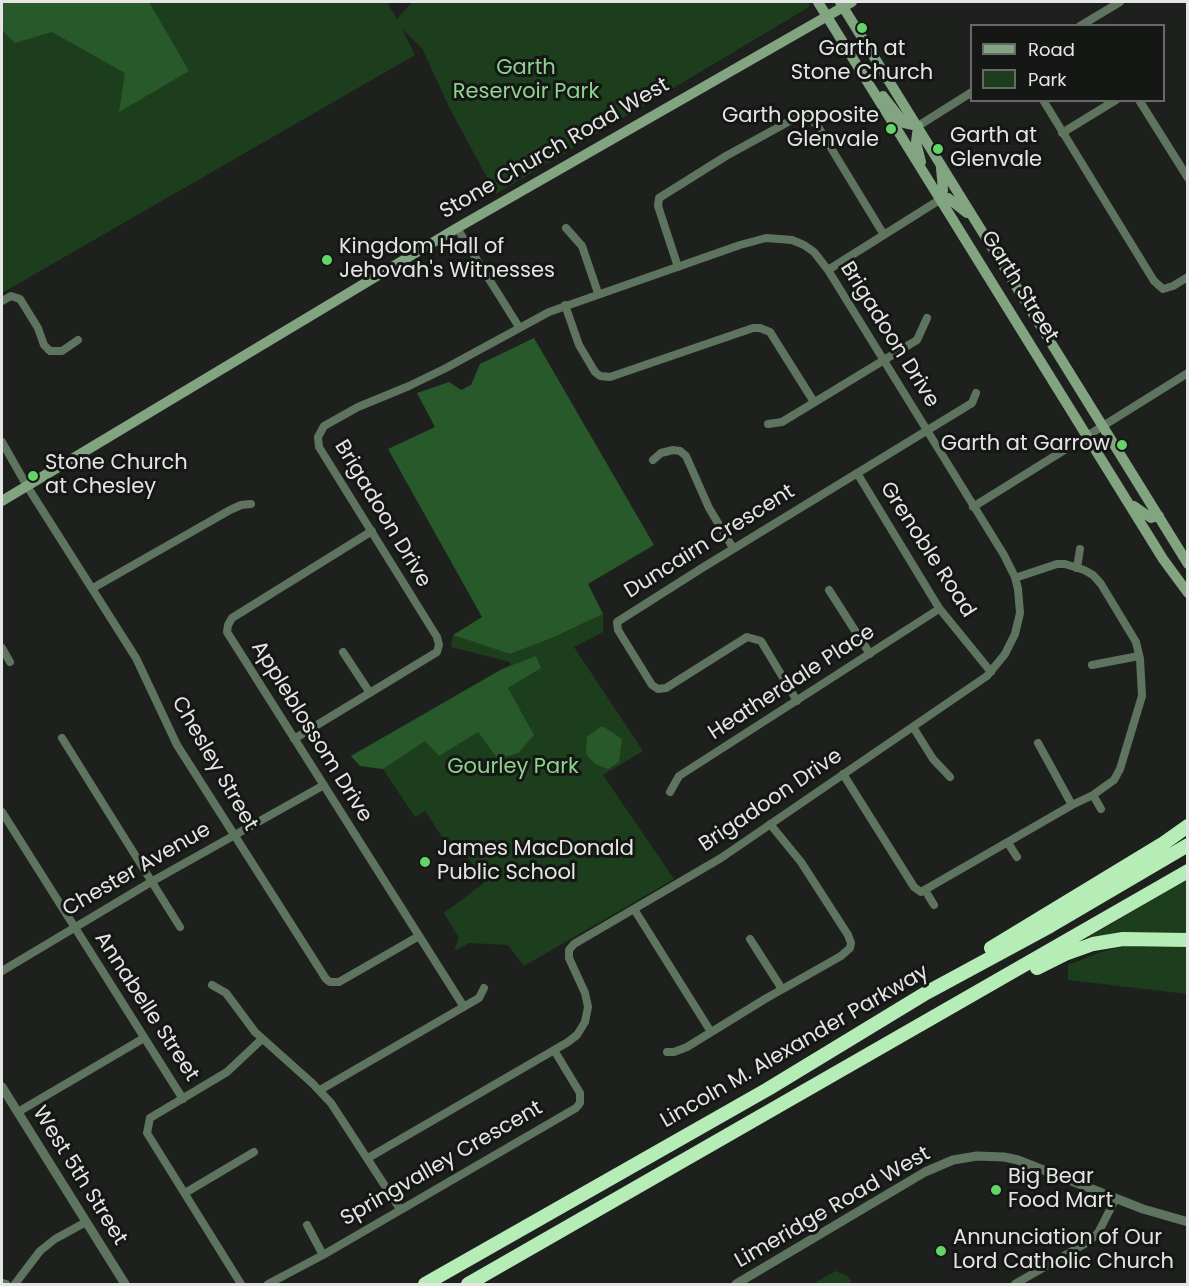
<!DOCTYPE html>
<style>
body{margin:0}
#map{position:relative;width:1189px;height:1286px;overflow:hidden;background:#1e201e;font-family:Poppins,sans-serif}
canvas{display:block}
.frame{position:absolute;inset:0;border:3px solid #e4e5e4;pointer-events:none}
.legend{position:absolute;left:970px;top:24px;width:195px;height:78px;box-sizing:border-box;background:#151715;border:2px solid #686968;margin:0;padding:8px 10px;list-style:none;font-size:18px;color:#e4e5e4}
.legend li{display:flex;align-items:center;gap:12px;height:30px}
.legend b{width:30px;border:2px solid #686968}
</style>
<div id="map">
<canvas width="1189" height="1286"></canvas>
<div class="frame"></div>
<ul class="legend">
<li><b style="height:8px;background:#82a481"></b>Road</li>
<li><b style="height:16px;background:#1c3e1d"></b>Park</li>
</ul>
</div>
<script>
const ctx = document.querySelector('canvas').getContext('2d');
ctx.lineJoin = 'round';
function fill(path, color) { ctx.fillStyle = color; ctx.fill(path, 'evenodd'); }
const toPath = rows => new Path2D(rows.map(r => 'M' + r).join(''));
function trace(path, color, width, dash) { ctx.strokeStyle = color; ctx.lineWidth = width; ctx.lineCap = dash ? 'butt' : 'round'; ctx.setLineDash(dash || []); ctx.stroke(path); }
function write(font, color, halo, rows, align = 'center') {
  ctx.font = font + ' Poppins,sans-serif'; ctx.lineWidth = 6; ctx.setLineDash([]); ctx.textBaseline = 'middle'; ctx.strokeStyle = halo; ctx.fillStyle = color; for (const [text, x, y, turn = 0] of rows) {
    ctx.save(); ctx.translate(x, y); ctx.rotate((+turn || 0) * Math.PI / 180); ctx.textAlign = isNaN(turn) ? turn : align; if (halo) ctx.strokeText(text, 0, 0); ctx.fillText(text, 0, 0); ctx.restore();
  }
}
const green = toPath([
 [2,2,387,2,397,19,412,2,809,2,809,7,496,194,450,109,422,48,402,29,415,55,2,293],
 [603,614,603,632,574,647,643,751,603,775,674,879,524,966,508,945,469,943,454,951,459,938,444,913,484,883,457,840,445,841,425,811,415,817,383,769,360,766,351,756,511,665,510,662,451,647,453,635,510,654,552,638],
 [1187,880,1187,933,1082,941],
 [1152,944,1187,947,1187,994,1068,980,1068,965,1101,952,1130,945],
 [836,1271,848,1276,853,1284,812,1284]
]);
const forest = toPath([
 [2,2,149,2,189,71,119,112,125,73,52,32,15,43,2,30],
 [534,338,654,545,588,584,603,614,552,638,510,654,453,635,482,617,388,449,435,427,417,393,449,382,461,390,471,385,480,364],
 [536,656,541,668,508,688,534,735,518,753,498,759,478,732,439,756,425,741,383,769,360,766,351,756,502,669],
 [600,727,604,727,622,739,619,762,608,769,595,764,586,754,587,737]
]);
const minor = toPath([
 [1080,26,1120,2],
 [1043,100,1154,281,1163,289,1173,286,1188,277],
 [1139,100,1188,178],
 [918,126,972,92],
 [1062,133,1116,100],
 [457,228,519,327],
 [566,228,582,246,598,293],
 [678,267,658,206,659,198,726,156,799,116,809,118,817,125,884,235],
 [828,270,941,199],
 [2,301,11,296,20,299,38,328,44,345,50,351,62,351,78,340],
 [565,305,579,345,595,372,600,376,610,377,753,328,760,328,770,332,814,402],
 [768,424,782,422,917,340,927,318],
 [2,442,27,486,136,658,177,745,326,979,330,982,339,982,419,936],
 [653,460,661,453,673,450,680,451,686,456,709,508,733,548],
 [857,473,939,608,991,672],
 [973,507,1188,373],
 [372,531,232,618,228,625,227,632,464,1007],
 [1077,568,1080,549],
 [93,588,230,510,241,505,251,504],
 [829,590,870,654],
 [2,648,10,662],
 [343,652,370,693],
 [1092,665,1139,656],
 [797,701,761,641,747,637,666,688,658,689,652,685,618,630,617,622,702,568,972,403,976,393],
 [913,727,933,759,950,777],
 [62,738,180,927],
 [294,739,437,652,439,645,437,637,319,447,318,437,324,426,358,407,409,386,446,368,549,312,740,245,766,238,792,240,804,245,814,252,828,270,1004,555,1015,577,1018,589,1020,613,1015,634,1005,654,987,676,721,858,574,944,569,950,569,958,585,993,588,1007,585,1022,577,1035,568,1042,368,1158],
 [1038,743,1072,805],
 [843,774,914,887,921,892,1072,805,1093,795,1114,780,1120,769,1142,696,1140,659,1136,642,1101,584,1093,575,1084,570,1065,564,1057,564,1015,578],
 [670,792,679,776,939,609],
 [1093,795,1101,809],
 [2,812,183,1099],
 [1008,843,1017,857],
 [925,890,934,905],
 [634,909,711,1032],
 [750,939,782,989],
 [2,971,151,882,324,785],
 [212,985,226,993,255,1032,312,1083,331,1103,400,1209],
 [667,1052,674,1052,687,1047,765,999,841,956,850,948,851,943,848,935,801,862,770,824],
 [320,1090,479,998,484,988],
 [18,1112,144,1038],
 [185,1193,254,1152],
 [307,1225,323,1255],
 [2,1283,6,1284],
 [15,1284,40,1251,55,1239,86,1222],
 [241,1284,147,1133,150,1118,227,1072,262,1039],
 [268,1284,323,1255,576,1108,580,1103,580,1093,554,1050],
 [1015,1284,1088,1242,1098,1233,1116,1198]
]);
const tertiary = toPath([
 [2,1087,125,1284],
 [736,1284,925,1172,953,1160,977,1156,1004,1157,1018,1160,1143,1209,1188,1222]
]);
const secondary = toPath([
 [818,2,1163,559,1188,593],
 [840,2,1188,564],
 [883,96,904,123,918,126,916,142,921,162],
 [941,168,943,190,941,199,948,198,967,213],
 [2,501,457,228,852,2],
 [1134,506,1151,518,1159,516]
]);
const motorway = toPath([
 [991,948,1164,843,1188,826],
 [1037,968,1065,954,1093,944,1123,939,1188,940],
 [425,1284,768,1089,926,993,1050,926,1188,845],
 [468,1284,1188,871]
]);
const markers = [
 [862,28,6,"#64d468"],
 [891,129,6,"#64d468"],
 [938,149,6,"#64d468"],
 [327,260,6,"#64d468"],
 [1122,445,6,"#64d468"],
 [33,476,6,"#64d468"],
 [425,862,6,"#64d468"],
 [996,1190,6,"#64d468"],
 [941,1251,6,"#64d468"]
];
const poiNames = [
 ["Garth at",862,50,"center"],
 ["Stone Church",862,74,"center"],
 ["Garth opposite",879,117,"right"],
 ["Glenvale",879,141,"right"],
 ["Garth at",950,137],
 ["Glenvale",950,161],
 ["Kingdom Hall of",339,248],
 ["Jehovah's Witnesses",339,272],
 ["Garth at Garrow",1110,445,"right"],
 ["Stone Church",45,464],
 ["at Chesley",45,488],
 ["James MacDonald",437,850],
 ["Public School",437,874],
 ["Big Bear",1008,1178],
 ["Food Mart",1008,1202],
 ["Annunciation of Our",953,1239],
 ["Lord Catholic Church",953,1263]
];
const parkNames = [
 ["Garth",526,69],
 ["Reservoir Park",526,93],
 ["Gourley Park",513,768]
];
const streetNames = [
 ["Stone Church Road West",555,149,-30],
 ["Garth Street",1019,287,58],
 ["Brigadoon Drive",889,335,58],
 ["Brigadoon Drive",382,514,59],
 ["Duncairn Crescent",710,542,-32],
 ["Grenoble Road",927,550,57],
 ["Heatherdale Place",792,683,-33],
 ["Appleblossom Drive",311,732,58],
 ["Chesley Street",214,764,60],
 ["Brigadoon Drive",771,801,-34],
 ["Chester Avenue",137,870,-30],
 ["Annabelle Street",146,1007,57],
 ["Lincoln M. Alexander Parkway",795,1047,-30],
 ["Springvalley Crescent",442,1164,-30],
 ["West 5th Street",79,1176,58],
 ["Limeridge Road West",833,1208,-30]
];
fill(green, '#1c3e1d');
fill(forest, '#28592a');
trace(minor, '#5f745e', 8);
trace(tertiary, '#5f745e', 9);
trace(secondary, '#82a481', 10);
trace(motorway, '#b6ecb5', 14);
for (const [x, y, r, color] of markers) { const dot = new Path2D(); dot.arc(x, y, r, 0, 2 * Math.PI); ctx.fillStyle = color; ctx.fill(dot); trace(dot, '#151715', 2); }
write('21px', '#e4e5e4', '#151715', poiNames, 'left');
write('21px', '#8cd38c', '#151715', parkNames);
write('21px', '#e4e5e4', '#151715', streetNames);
</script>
